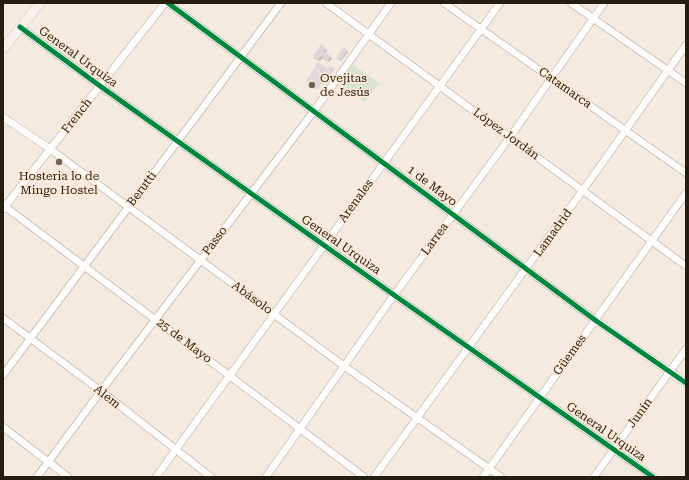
<!DOCTYPE html>
<meta charset="utf-8">
<style>
body{margin:0}
#map{position:relative;width:689px;height:480px;overflow:hidden;background:#f5eadf;font-family:"Roboto Serif",serif}
canvas{display:block}
.frame{position:absolute;inset:0;border:4px solid #251c12;pointer-events:none}
</style>
<div id="map">
<canvas width="689" height="480"></canvas>
<div class="frame"></div>
</div>
<script>
const ctx = document.querySelector('canvas').getContext('2d');
ctx.lineJoin = 'round';
function fill(path, color) { ctx.fillStyle = color; ctx.fill(path, 'evenodd'); }
const toPath = rows => new Path2D(rows.map(r => 'M' + r).join(''));
function trace(path, color, width, dash) { ctx.strokeStyle = color; ctx.lineWidth = width; ctx.lineCap = dash ? 'butt' : 'round'; ctx.setLineDash(dash || []); ctx.stroke(path); }
function write(font, color, halo, rows, align = 'center') {
  ctx.font = font + ' "Roboto Serif",serif'; ctx.lineWidth = 3; ctx.setLineDash([]); ctx.textBaseline = 'middle'; ctx.strokeStyle = halo; ctx.fillStyle = color; for (const [text, x, y, turn = 0] of rows) {
    ctx.save(); ctx.translate(x, y); ctx.rotate((+turn || 0) * Math.PI / 180); ctx.textAlign = isNaN(turn) ? turn : align; if (halo) ctx.strokeText(text, 0, 0); ctx.fillText(text, 0, 0); ctx.restore();
  }
}
const green = toPath([
 [352,64,379,83,365,102,338,83]
]);
const shadow = toPath([
 [325,49,327,51,325,53,330,56,332,58,329,62,322,58,320,61,315,59,314,56],
 [347,51,348,52,341,61,338,59]
]);
const building = toPath([
 [321,44,326,48,324,51,331,56,328,61,321,56,318,60,313,56],
 [344,47,348,50,340,61,336,58],
 [318,62,328,69,330,66,335,69,329,78,314,68],
 [314,69,326,78,317,90,306,81]
]);
const minor = toPath([
 [168,3,595,320,686,383],
 [326,3,686,266],
 [444,3,686,173],
 [571,3,686,83],
 [20,27,100,86,394,295,653,477],
 [3,117,50,149,344,366,501,477],
 [3,205,364,477],
 [3,209,165,3],
 [3,318,101,391,211,477],
 [3,375,281,3],
 [3,427,68,477],
 [37,477,101,391,314,111,391,3],
 [156,477,500,3],
 [266,477,394,295,510,137,604,3],
 [374,477,583,190,686,45],
 [483,477,686,193],
 [594,477,686,349]
]);
const major = toPath([
 [3,49,40,3]
]);
const cycleway = toPath([
 [168,3,595,320,686,383],
 [20,27,100,86,394,295,653,477]
]);
const markers = [
 [312,85,4,"#6e645a"],
 [59,162,4,"#6e645a"]
];
const streetNames = [
 ["General Urquiza",78,57,36],
 ["Catamarca",565,88,35],
 ["French",77,116,-52],
 ["López Jordán",506,134,36],
 ["1 de Mayo",432,186,37],
 ["Berutti",142,189,-53],
 ["Arenales",356,201,-54],
 ["Lamadrid",553,233,-54],
 ["Larrea",435,239,-54],
 ["Passo",215,241,-53],
 ["General Urquiza",341,245,35],
 ["Abásolo",252,298,36],
 ["25 de Mayo",184,341,37],
 ["Güemes",570,355,-54],
 ["Alem",107,397,38],
 ["Junín",640,413,-54],
 ["General Urquiza",606,432,35]
];
const poiNames = [
 ["Ovejitas",320,78],
 ["de Jesús",320,92],
 ["Hosteria lo de",59,176,"center"],
 ["Mingo Hostel",59,190,"center"]
];
fill(green, '#d8e4d0');
fill(shadow, '#0003');
fill(building, '#ded8da');
trace(minor, '#b0a69d', 8);
trace(major, '#cfcac4', 10);
trace(minor, '#fefcfa', 7);
trace(major, '#f8f1ee', 9);
trace(cycleway, '#00873e', 5);
for (const [x, y, r, color] of markers) { const dot = new Path2D(); dot.arc(x, y, r, 0, 2 * Math.PI); ctx.fillStyle = color; ctx.fill(dot); trace(dot, '#ffebd5', 1.5); }
write('12px', '#251c12', '#ffebd5', streetNames);
write('12px', '#251c12', '#ffebd5', poiNames, 'left');
</script>
